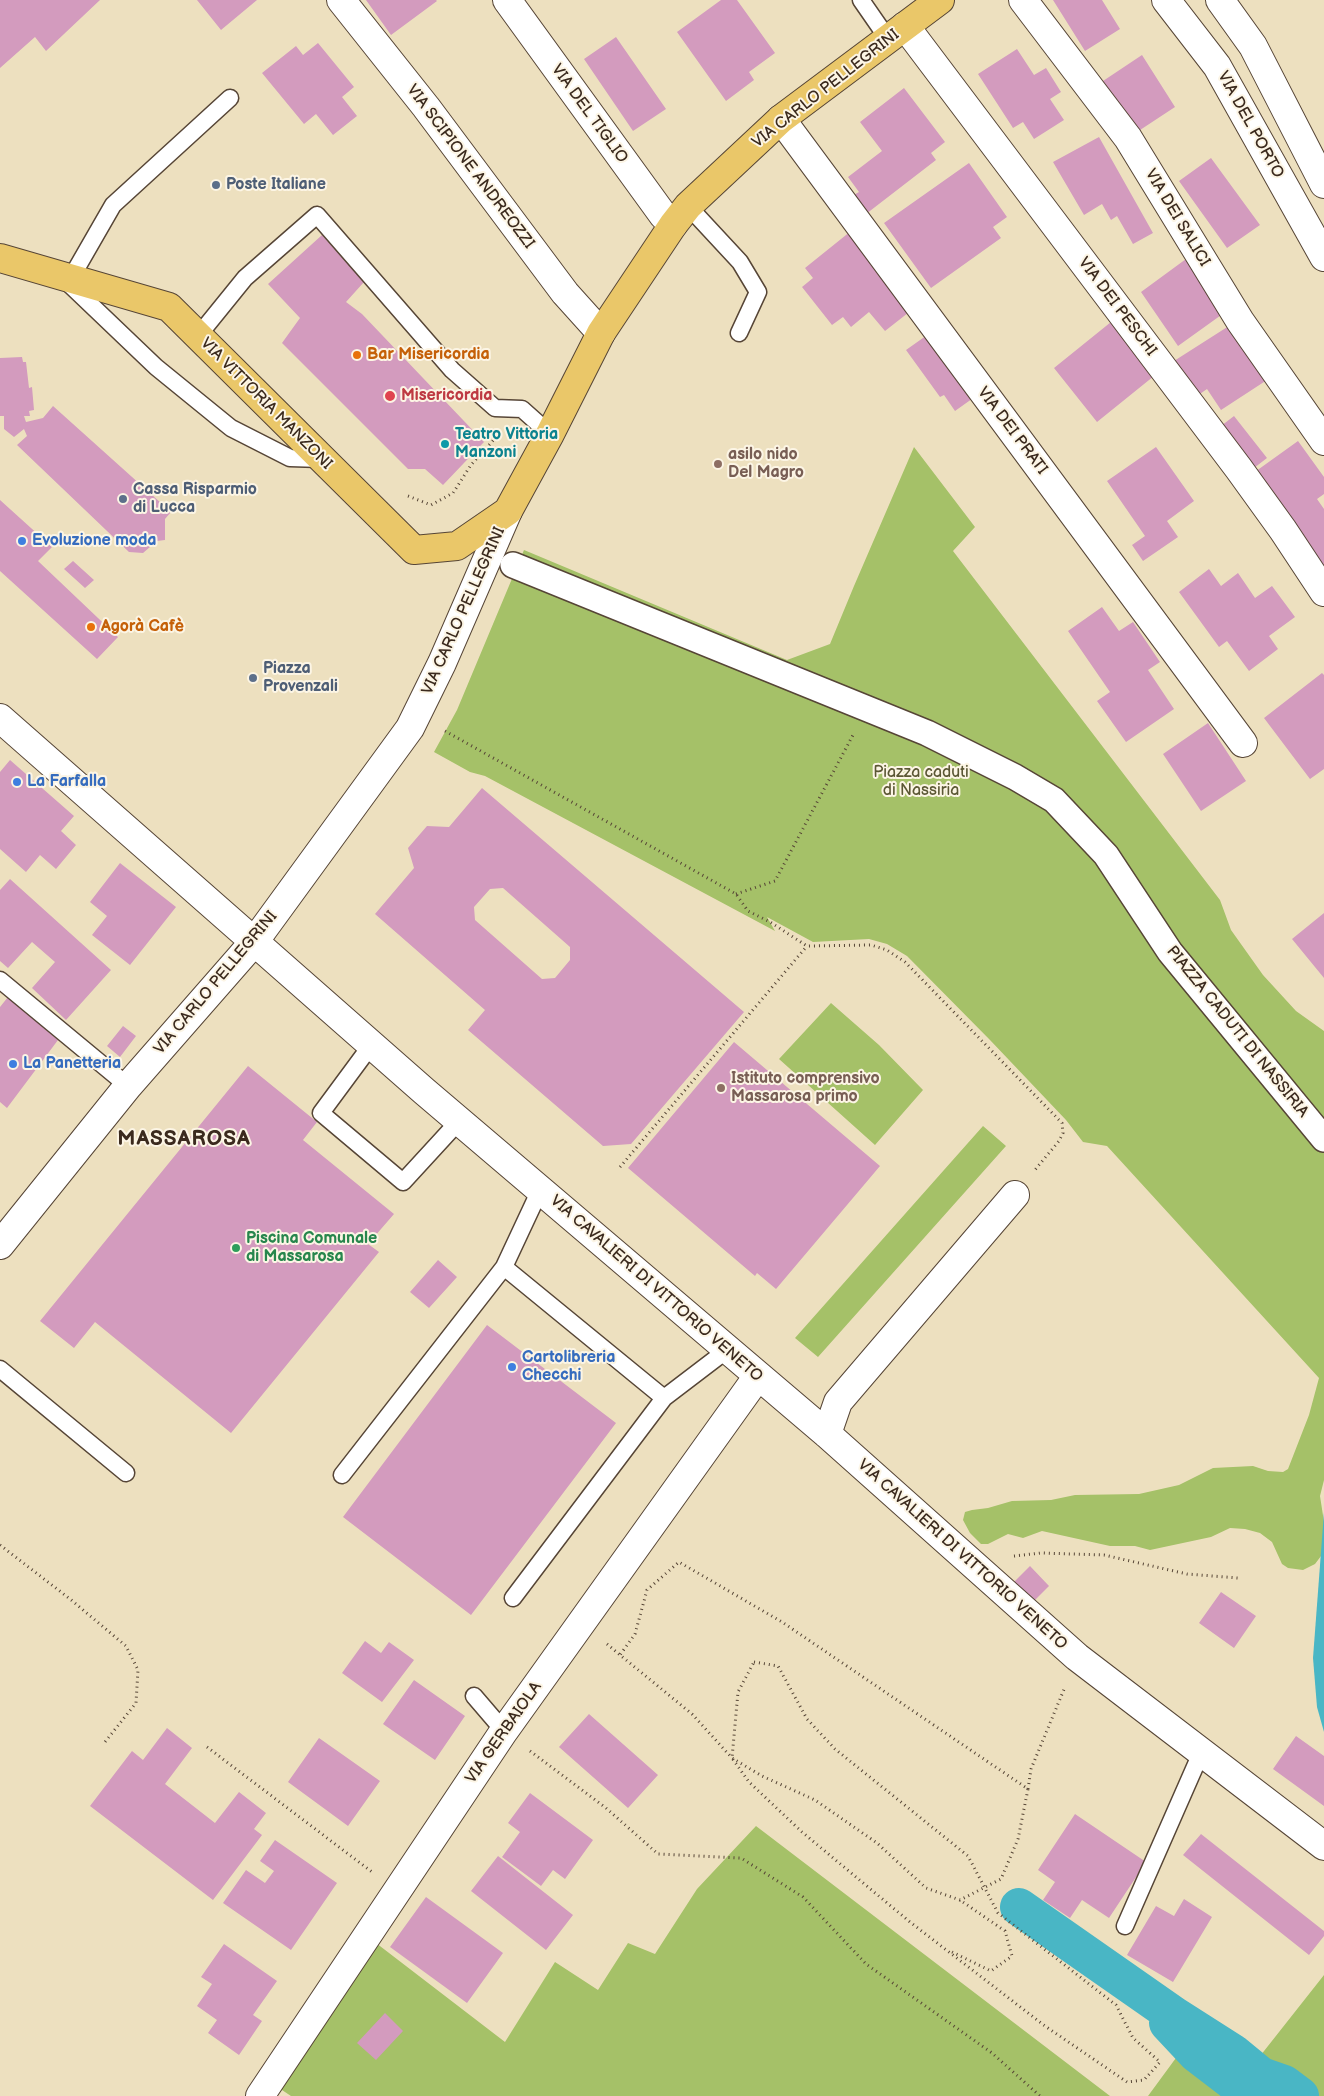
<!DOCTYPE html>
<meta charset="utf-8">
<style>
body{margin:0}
canvas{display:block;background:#ede0bf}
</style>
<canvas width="1324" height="2096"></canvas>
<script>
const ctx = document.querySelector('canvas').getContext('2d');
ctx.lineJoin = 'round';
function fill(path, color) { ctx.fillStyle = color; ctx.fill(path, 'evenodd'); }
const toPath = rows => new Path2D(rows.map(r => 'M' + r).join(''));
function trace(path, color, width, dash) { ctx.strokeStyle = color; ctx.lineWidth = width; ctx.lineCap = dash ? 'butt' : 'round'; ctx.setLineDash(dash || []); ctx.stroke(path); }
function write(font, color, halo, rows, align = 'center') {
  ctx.font = font + ' "Balsamiq Sans",sans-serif'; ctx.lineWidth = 4; ctx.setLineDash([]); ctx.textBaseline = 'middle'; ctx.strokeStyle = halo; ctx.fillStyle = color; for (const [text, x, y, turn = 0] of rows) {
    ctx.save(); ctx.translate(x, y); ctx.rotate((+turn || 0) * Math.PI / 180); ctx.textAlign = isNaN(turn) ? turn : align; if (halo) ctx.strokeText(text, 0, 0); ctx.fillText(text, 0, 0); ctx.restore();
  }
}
const green = toPath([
 [914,447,975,527,953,551,1220,900,1231,930,1263,975,1296,1011,1324,1031,1324,1480,1320,1496,1324,1522,1324,1552,1315,1564,1303,1570,1288,1568,1282,1564,1272,1542,1260,1533,1245,1529,1230,1528,1211,1537,1150,1550,1135,1546,1110,1546,1042,1531,1023,1538,1008,1534,988,1544,981,1544,970,1533,963,1520,965,1512,972,1510,988,1508,1012,1501,1051,1500,1075,1495,1139,1494,1179,1485,1213,1468,1253,1466,1268,1471,1283,1472,1288,1469,1309,1415,1319,1378,1107,1146,1083,1142,1066,1120,990,1040,907,956,887,944,869,939,813,942,767,917,775,931,485,776,470,772,434,752,457,710,524,550,787,660,830,644,854,586],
 [831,1003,879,1045,923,1090,875,1145,779,1059],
 [983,1126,1006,1146,818,1357,795,1338],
 [756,1826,1110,2096,291,2096,273,2084,376,1943,505,2042,555,1962,598,1990,628,1943,655,1954,697,1889],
 [1324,1975,1324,2096,1148,2096,1184,2047,1238,2084]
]);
const water = toPath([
 [1324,1512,1324,1732,1317,1707,1313,1658]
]);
const canal = toPath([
 [1019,1907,1175,2016],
 [1252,2096,1197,2054,1168,2023,1175,2016,1233,2053,1261,2076,1284,2084,1300,2096]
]);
const building = toPath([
 [0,0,100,0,46,51,35,37,0,68],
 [197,0,257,0,221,30],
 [366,0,436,0,437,1,391,35],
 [721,0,737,0,775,53,749,72,754,80,726,101,677,32],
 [1053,0,1102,0,1120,29,1085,51],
 [616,37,666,109,633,131,584,59],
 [318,43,354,87,342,97,357,116,333,135,316,114,304,124,262,73,296,46,303,55],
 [1017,49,1034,75,1046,68,1061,92,1050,99,1064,120,1034,139,1023,122,1013,128,978,74],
 [1142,55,1175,107,1137,132,1103,81],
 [904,88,945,142,931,153,936,160,866,214,852,196,859,192,848,177,882,151,860,122],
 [1099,137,1153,233,1133,244,1117,216,1111,220,1102,204,1084,215,1053,162],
 [1211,158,1260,225,1227,248,1179,181],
 [969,163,1007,217,993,227,1001,238,931,288,884,223],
 [851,231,913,309,885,331,869,312,851,327,843,317,832,325,802,287,813,278,805,268],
 [322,235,364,282,346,302,362,314,484,442,443,485,425,469,408,469,282,343,300,318,268,284],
 [1186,259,1224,313,1178,346,1141,292],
 [1111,322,1154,376,1097,422,1054,368],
 [1232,324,1267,380,1221,410,1207,389,1197,396,1174,361],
 [930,333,976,396,955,411,944,395,940,397,906,350],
 [22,357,23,362,26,362,29,388,32,387,34,410,29,411,30,416,24,416,26,422,43,418,53,406,171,512,165,519,165,540,157,541,143,553,129,552,17,445,27,436,24,429,14,437,4,429,4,416,0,416,0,358],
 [1234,416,1267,458,1254,468,1221,426],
 [1298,441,1324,477,1324,494,1317,499,1324,509,1324,576,1252,474],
 [1156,447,1194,501,1167,521,1178,537,1143,561,1132,545,1145,536,1107,481],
 [0,500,52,547,38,561,118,637,97,659,0,571],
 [73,561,94,580,85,588,64,569],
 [1209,569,1221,586,1238,573,1255,598,1272,586,1295,617,1269,636,1278,649,1249,671,1227,641,1219,647,1179,592],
 [1102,607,1119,631,1133,622,1160,662,1148,670,1174,709,1126,742,1097,701,1110,692,1068,631],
 [1322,673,1324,675,1324,769,1310,779,1264,718],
 [1208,723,1246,781,1201,811,1163,754],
 [10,760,74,816,61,831,76,845,56,869,40,855,26,872,0,849,0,772],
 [482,788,744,1012,631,1144,603,1146,468,1030,485,1010,375,914,414,868,408,848,427,826,449,827],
 [503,888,570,947,570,960,555,978,542,979,475,920,474,907,490,889],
 [120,863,176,907,130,965,92,935,107,916,90,902],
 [10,879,111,970,66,1020,32,988,55,962,32,942,8,968,0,961,0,890],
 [1324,913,1324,978,1292,939],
 [8,997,58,1040,7,1108,0,1102,0,1007],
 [123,1026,136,1036,120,1057,107,1046],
 [734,1042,880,1166,776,1289,757,1273,755,1276,628,1168],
 [248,1066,317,1122,303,1140,394,1214,368,1244,379,1252,231,1433,95,1322,74,1348,40,1321],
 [438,1260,457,1277,429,1308,410,1292],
 [487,1325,616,1423,471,1615,343,1517],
 [1030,1566,1049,1586,1033,1602,1014,1582],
 [1221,1592,1256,1616,1234,1648,1199,1623],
 [365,1641,381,1653,389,1642,414,1660,382,1702,342,1673],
 [414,1680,465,1716,435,1760,383,1724],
 [589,1714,658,1775,628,1808,559,1747],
 [167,1728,192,1748,165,1784,215,1823,239,1792,266,1813,254,1829,262,1835,213,1900,90,1806,132,1751,143,1760],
 [1296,1736,1324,1756,1324,1806,1273,1769],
 [319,1738,380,1781,348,1826,288,1782],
 [530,1793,593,1840,565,1879,553,1870,541,1886,502,1857,520,1832,508,1823],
 [1075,1814,1146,1862,1109,1918,1082,1900,1070,1918,1043,1900,1055,1882,1038,1870],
 [1201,1834,1324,1931,1324,1936,1309,1955,1183,1855],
 [275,1840,337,1883,291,1950,223,1903,246,1870,265,1883,274,1871,260,1861],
 [498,1856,573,1915,546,1950,471,1891],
 [426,1897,503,1953,467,2003,390,1947],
 [1184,1899,1212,1917,1173,1982,1127,1955,1156,1906,1174,1916],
 [224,1944,277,1981,253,2015,262,2021,239,2055,208,2033,217,2020,197,2006,212,1984,201,1977],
 [385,2013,403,2031,376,2060,357,2043]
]);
const path = toPath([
 [408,496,431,505,453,493,471,465,498,435],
 [445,731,736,894,748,911,770,922,807,946,871,945,887,950,905,962,1062,1123,1063,1133,1059,1141,1034,1171],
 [736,894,775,881,853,735],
 [620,1167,807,946],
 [0,1545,70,1599,126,1646,138,1670,136,1703,105,1742],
 [1014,1556,1041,1553,1104,1555,1187,1574,1238,1578],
 [607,1644,620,1655,692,1714,732,1758,762,1776,815,1800,877,1843,926,1888,960,1900,1001,1879,1018,1839,1028,1789,782,1622,679,1562,647,1590,635,1634,620,1655],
 [754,1662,778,1666,807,1719,835,1749,968,1856,998,1913,1116,2005,1133,2038,1160,2062,1144,2080,1127,2082,1045,2026,910,1922,802,1832,749,1782,732,1758,738,1692,754,1662],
 [207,1747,372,1872],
 [530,1751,606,1808,658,1854,741,1858,803,1897,866,1964,992,2053,1040,2096],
 [1028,1789,1031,1769,1065,1687],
 [952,1952,991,1971,1012,1956,1005,1931,960,1900]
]);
const service = toPath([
 [861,0,888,39],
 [688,206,740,262,758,292,739,333],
 [71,278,113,205,230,98],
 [66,281,156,367,231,428,290,458,321,459],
 [198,336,245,278,317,215,452,370,495,408,522,409,550,434],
 [0,980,128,1086],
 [372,1044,321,1113,403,1182,459,1121],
 [504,1267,540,1190],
 [0,1369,126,1473],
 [342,1475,504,1267,664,1398],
 [513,1598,664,1398,727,1350],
 [474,1696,504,1731],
 [1125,1926,1201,1753]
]);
const pedestrian = toPath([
 [513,565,927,733,1015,777,1054,800,1106,855,1170,952,1324,1139]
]);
const minor = toPath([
 [341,0,426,107,565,293,601,333],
 [507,0,663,215,673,225],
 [1023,0,1128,138,1240,321,1324,441],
 [1166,0,1217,66,1324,257],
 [1220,0,1253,46,1324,184],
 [905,26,1239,469,1283,530,1324,592],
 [781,119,1243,743],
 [0,718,424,1091,827,1434,1077,1657,1324,1846],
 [0,1245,128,1086,254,942,410,728,442,663,508,511],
 [827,1434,838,1402,1015,1195],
 [260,2096,504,1731,758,1376]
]);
const primary = toPath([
 [0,258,169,307,414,550,457,546,508,511,550,434,601,333,673,225,688,206,781,119,940,0]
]);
const markers = [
 [216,185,5,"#5c6f8a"],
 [357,355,5,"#e8710a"],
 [390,396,6,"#e0444e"],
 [445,444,5,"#0f9aa8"],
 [718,464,5,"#8d6e63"],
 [123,499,5,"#5c6f8a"],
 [22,541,5,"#3f7fe0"],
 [91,627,5,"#e8710a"],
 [253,678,5,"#5c6f8a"],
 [17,782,5,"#3f7fe0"],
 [13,1064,5,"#3f7fe0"],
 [721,1088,5,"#8d6e63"],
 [236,1248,5,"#2e9e5b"],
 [512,1367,5,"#3f7fe0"]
];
const streetNames = [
 ["VIA CARLO PELLEGRINI",826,89,-38],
 ["VIA DEL TIGLIO",589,114,54],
 ["VIA DEL PORTO",1250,125,61],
 ["VIA SCIPIONE ANDREOZZI",470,167,53],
 ["VIA DEI SALICI",1177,218,59],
 ["VIA DEI PESCHI",1117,307,53],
 ["VIA VITTORIA MANZONI",266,404,45],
 ["VIA DEI PRATI",1012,431,53],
 ["VIA CARLO PELLEGRINI",464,611,-66],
 ["VIA CARLO PELLEGRINI",216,983,-50],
 ["PIAZZA CADUTI DI NASSIRIA",1237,1032,51],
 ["VIA CAVALIERI DI VITTORIO VENETO",656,1289,41],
 ["VIA CAVALIERI DI VITTORIO VENETO",962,1555,42],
 ["VIA GERBAIOLA",504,1733,-55]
];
const serviceNames = [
 ["Poste Italiane",226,185],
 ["Cassa Risparmio",133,490],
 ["di Lucca",133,508],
 ["Piazza",263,669],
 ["Provenzali",263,687]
];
const foodNames = [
 ["Bar Misericordia",367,355],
 ["Agorà Cafè",101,627]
];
const healthNames = [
 ["Misericordia",401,396]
];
const cultureNames = [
 ["Teatro Vittoria",455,435],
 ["Manzoni",455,453]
];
const educationNames = [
 ["asilo nido",728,455],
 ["Del Magro",728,473],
 ["Istituto comprensivo",731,1079],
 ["Massarosa primo",731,1097]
];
const shopNames = [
 ["Evoluzione moda",32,541],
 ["La Farfalla",27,782],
 ["La Panetteria",23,1064],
 ["Cartolibreria",522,1358],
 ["Checchi",522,1376]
];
const parkNames = [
 ["Piazza caduti",921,773],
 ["di Nassiria",921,791]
];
const leisureNames = [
 ["Piscina Comunale",246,1239],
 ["di Massarosa",246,1257]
];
const districtNames = [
 ["MASSAROSA",184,1140]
];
fill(green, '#a5c168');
fill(water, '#49b6c5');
trace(canal, '#49b6c5', 38);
fill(building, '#d39bbe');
trace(service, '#564536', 19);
trace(pedestrian, '#564536', 28);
trace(minor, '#564536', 30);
trace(primary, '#564536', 30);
trace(path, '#564536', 3, [1, 4]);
trace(service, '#fff', 16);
trace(pedestrian, '#fff', 25);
trace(minor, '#fff', 28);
trace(primary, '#eac769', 28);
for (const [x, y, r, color] of markers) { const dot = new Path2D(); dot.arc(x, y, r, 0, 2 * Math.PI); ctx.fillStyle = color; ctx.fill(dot); trace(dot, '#fcf5e5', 2); }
write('16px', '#3b2a1e', '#fcf5e5', streetNames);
write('bold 16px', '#4e5e75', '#fcf5e5', serviceNames, 'left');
write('bold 16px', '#c56008', '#fcf5e5', foodNames, 'left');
write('bold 16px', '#be3a42', '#fcf5e5', healthNames, 'left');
write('bold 16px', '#0d838f', '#fcf5e5', cultureNames, 'left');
write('bold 16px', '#785e54', '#fcf5e5', educationNames, 'left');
write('bold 16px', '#366cbe', '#fcf5e5', shopNames, 'left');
write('16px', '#5b5734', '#fcf5e5', parkNames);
write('bold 16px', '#27864d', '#fcf5e5', leisureNames, 'left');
ctx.letterSpacing = '1px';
write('bold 21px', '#3b2a1e', '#fcf5e5', districtNames);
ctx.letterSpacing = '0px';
</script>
